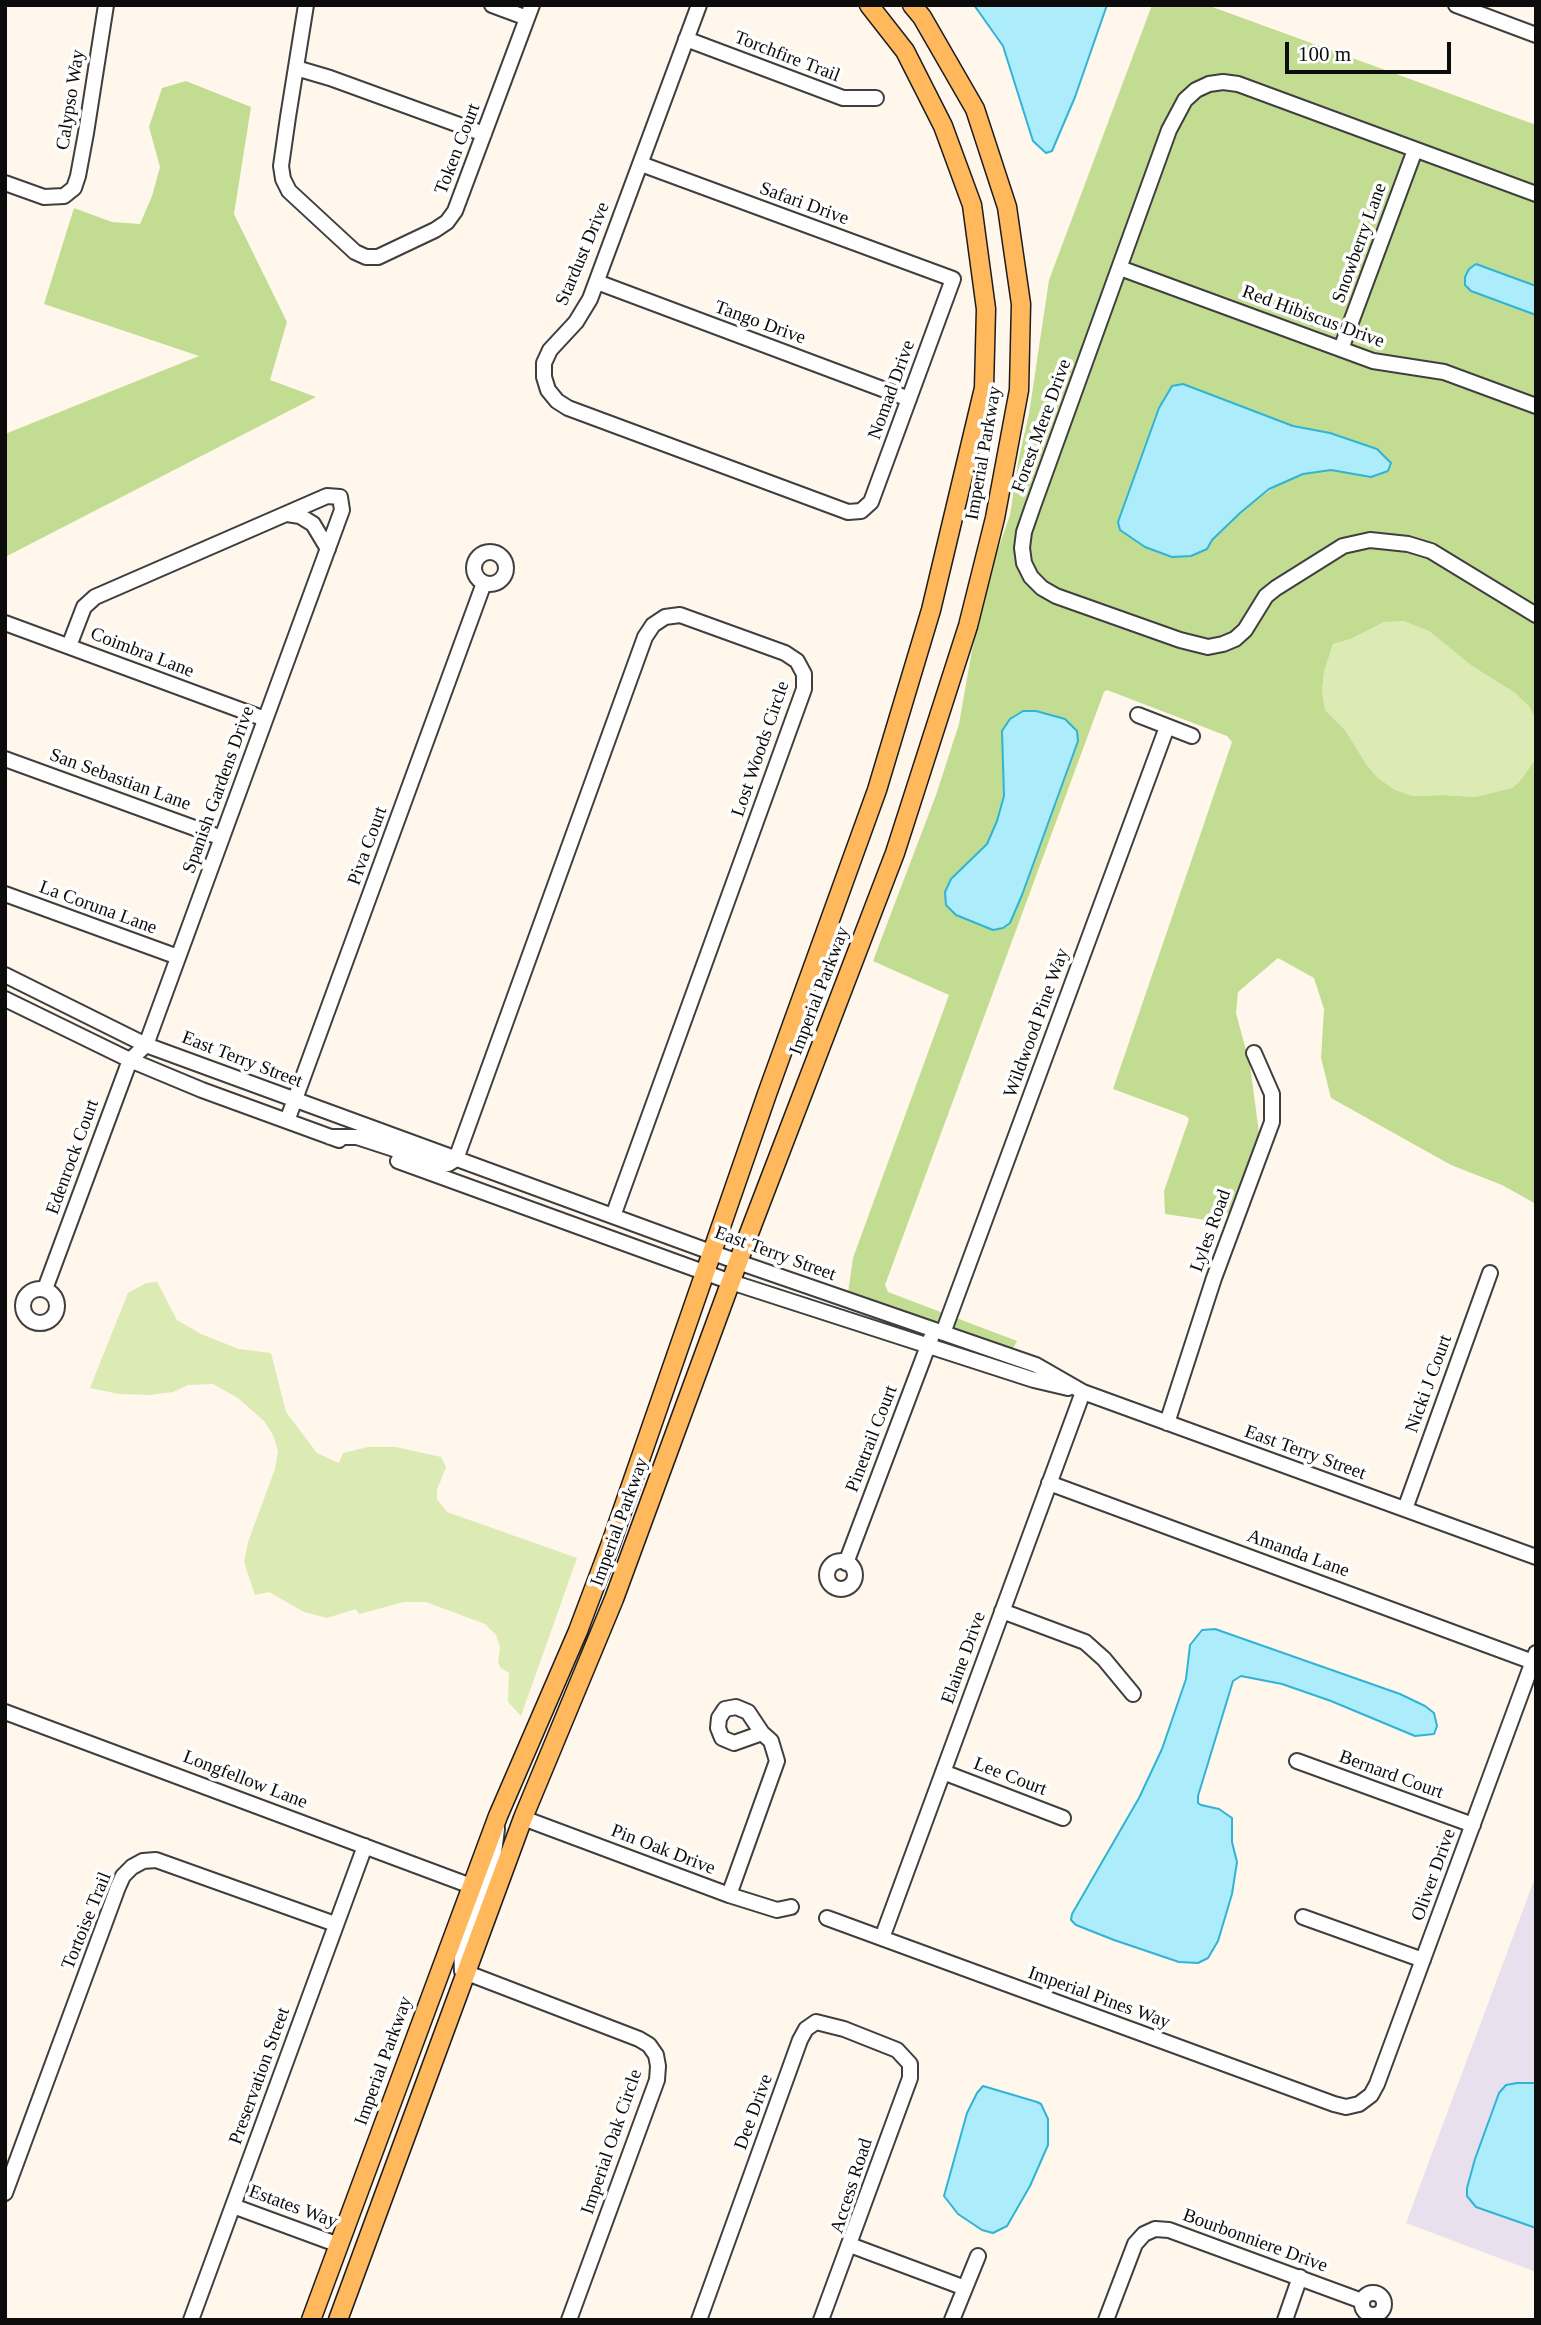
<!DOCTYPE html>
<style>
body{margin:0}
#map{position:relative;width:1541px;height:2325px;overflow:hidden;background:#fff7ec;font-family:Georgia,serif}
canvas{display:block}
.frame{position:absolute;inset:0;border:7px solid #0c0c0c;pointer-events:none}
.scale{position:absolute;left:1285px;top:42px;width:166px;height:32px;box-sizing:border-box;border:4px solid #0c0c0c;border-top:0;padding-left:9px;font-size:21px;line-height:24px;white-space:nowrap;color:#0c0c0c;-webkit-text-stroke:5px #fff;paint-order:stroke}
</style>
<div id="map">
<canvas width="1541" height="2325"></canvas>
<div class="frame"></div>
<div class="scale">100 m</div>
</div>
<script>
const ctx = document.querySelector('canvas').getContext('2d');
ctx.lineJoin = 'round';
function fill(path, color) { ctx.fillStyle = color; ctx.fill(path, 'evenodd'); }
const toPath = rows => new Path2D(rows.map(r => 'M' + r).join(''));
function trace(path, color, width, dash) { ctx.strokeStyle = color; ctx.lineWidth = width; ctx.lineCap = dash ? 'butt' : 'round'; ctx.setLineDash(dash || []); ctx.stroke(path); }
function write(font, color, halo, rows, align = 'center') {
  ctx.font = font + ' Georgia,serif'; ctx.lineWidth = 7; ctx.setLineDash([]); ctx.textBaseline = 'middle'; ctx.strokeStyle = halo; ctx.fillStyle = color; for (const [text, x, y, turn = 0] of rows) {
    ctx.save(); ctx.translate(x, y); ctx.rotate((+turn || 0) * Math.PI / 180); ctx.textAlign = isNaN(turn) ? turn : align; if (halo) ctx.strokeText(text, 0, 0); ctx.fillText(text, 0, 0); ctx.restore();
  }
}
const industrial = toPath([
 [1536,1875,1536,2272,1406,2223]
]);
const green = toPath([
 [1393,620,1403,621,1429,631,1471,664,1524,699,1529,706,1536,721,1536,759,1519,782,1512,788,1475,797,1443,795,1413,796,1395,790,1378,778,1359,755,1345,730,1325,710,1322,691,1324,672,1333,644,1351,639,1384,622],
 [157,1282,177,1320,201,1334,239,1349,271,1353,286,1412,317,1453,339,1463,343,1453,368,1447,396,1447,441,1457,446,1467,437,1490,437,1499,447,1512,577,1558,521,1716,508,1702,509,1673,501,1668,498,1663,500,1647,496,1635,485,1624,426,1602,404,1602,359,1614,356,1609,327,1618,304,1612,269,1592,255,1595,244,1562,248,1542,275,1469,278,1451,273,1435,264,1421,238,1398,213,1384,188,1385,173,1392,150,1395,119,1394,90,1388,128,1293,146,1283]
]);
const forest = toPath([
 [1152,5,1207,5,1536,125,1536,286,1476,264,1469,269,1465,277,1465,285,1471,291,1536,315,1536,721,1529,706,1515,693,1471,665,1429,631,1403,621,1384,622,1351,639,1333,644,1324,672,1322,691,1325,710,1345,730,1366,764,1378,778,1395,790,1413,796,1443,795,1475,797,1512,788,1519,782,1536,759,1536,1204,1502,1185,1451,1165,1331,1098,1321,1058,1324,1009,1314,978,1278,958,1238,992,1236,1013,1250,1065,1259,1133,1251,1179,1233,1210,1213,1221,1165,1214,1164,1191,1189,1119,1186,1116,1113,1089,1232,742,1227,736,1107,690,1104,692,885,1285,888,1292,1017,1341,1012,1350,848,1293,853,1258,949,995,873,961,936,795,959,724,972,650,995,558,1010,515,1019,457,1029,414,1049,280],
 [1183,384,1293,426,1330,433,1377,449,1391,463,1380,475,1371,477,1331,470,1303,474,1278,484,1240,513,1212,540,1207,549,1182,557,1144,452,1159,408,1170,392],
 [186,81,251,107,234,214,287,322,270,380,316,397,5,557,5,434,199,356,44,304,74,208,112,222,140,224,152,196,160,167,149,127,162,88]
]);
const water = toPath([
 [974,5,1107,5,1075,97,1052,151,1046,153,1033,141,1003,46,974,5],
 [1476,264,1536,286,1536,315,1471,291,1465,285,1465,277,1469,269,1476,264],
 [1183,384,1293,426,1330,433,1377,449,1391,463,1388,471,1371,477,1331,470,1303,474,1269,489,1240,513,1212,540,1207,549,1191,556,1172,557,1145,547,1120,530,1118,522,1159,408,1172,386,1183,384],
 [1023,711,1036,711,1065,719,1077,731,1078,741,1022,895,1010,923,1003,928,993,930,956,915,946,905,945,892,951,879,987,844,997,821,1004,796,1002,731,1010,719,1023,711],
 [1215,1629,1400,1694,1425,1706,1434,1713,1437,1726,1434,1734,1415,1736,1331,1701,1282,1684,1241,1676,1233,1681,1198,1796,1198,1803,1201,1805,1219,1809,1232,1818,1232,1842,1237,1862,1232,1894,1218,1941,1208,1958,1198,1963,1179,1962,1114,1940,1076,1925,1071,1920,1072,1914,1139,1798,1162,1749,1186,1679,1190,1645,1202,1630,1215,1629],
 [1517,2083,1536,2083,1536,2228,1476,2207,1467,2196,1467,2188,1475,2159,1499,2093,1506,2085,1517,2083],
 [983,2086,1037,2102,1041,2104,1048,2119,1048,2145,1030,2186,1007,2226,993,2233,982,2230,958,2214,944,2196,967,2113,977,2093,983,2086]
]);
const minor = toPath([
 [306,5,288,117,281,166,283,179,289,191,355,252,366,257,378,257,435,230,447,222,455,211,532,5],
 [492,5,527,18],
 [1456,5,1536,35],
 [686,39,843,98,876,98],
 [296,68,330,78,484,134],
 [641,164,953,279,871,502,861,511,848,512,568,408,557,401,548,390,544,377,544,363,550,350,576,322,590,299,699,5],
 [5,183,44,197,64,196,74,188,78,176,86,133,106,5],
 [1536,194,1238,84,1223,82,1209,84,1196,90,1185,100,1169,130,1033,506,1024,532,1022,548,1024,563,1031,577,1042,588,1056,596,1180,640,1208,647,1223,644,1235,639,1245,630,1266,596,1276,588,1343,546,1370,540,1408,544,1431,551,1536,615],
 [1120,268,1373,361,1444,372,1536,406],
 [597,282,909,399],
 [1341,349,1415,150],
 [287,514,300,516,313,524,328,549],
 '474 568a16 16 0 1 1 32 0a16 16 0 1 1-32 0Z',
 [5,623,265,719],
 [1138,715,1192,736],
 [5,759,222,838],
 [5,894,178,957],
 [5,975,146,1045,738,1262,1036,1365,1083,1392,1536,1557],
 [5,999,130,1060,202,1090,339,1140],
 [287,1121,484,583],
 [330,1137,357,1137,440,1164,448,1164,456,1159,645,637,653,625,665,617,680,615,785,653,797,661,804,674,804,689,613,1216],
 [398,1161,731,1282,1034,1380,1068,1388],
 '23 1306a17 17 0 1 1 34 0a17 17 0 1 1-34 0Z',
 [45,1289,130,1060,146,1045,342,510,340,497,327,496,95,597,84,607,69,646],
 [943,1333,1167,727],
 [1167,1423,1214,1278,1272,1122,1272,1094,1254,1053],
 [1049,1483,1533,1662],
 [1405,1509,1490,1273],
 '827 1575a14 14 0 1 1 28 0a14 14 0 1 1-28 0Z',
 [846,1563,931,1338],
 [1002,1611,1085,1642,1104,1659,1133,1694],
 [5,1712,471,1886],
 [1297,1761,1473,1825],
 [943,1772,1063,1818],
 [523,1818,729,1895,777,1910,791,1907],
 [497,1829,493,1862,461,1949,462,1971,639,2039,649,2045,656,2055,658,2066,657,2080,569,2320],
 [729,1895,777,1761,771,1741,762,1733,748,1712,736,1707,725,1709,719,1718,718,1728,722,1738,734,1743,762,1733],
 [1303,1917,1423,1960],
 [827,1918,1334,2104,1346,2107,1359,2104,1371,2095,1377,2084,1536,1653],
 [882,1938,1083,1392],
 [5,2193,118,1887,123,1876,132,1867,143,1861,156,1860,335,1924],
 [233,2206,339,2245],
 [850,2245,965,2288],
 '1362 2304a11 11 0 1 1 22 0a11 11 0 1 1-22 0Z',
 [191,2320,365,1846],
 [699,2320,800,2040,806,2029,816,2022,844,2029,897,2050,910,2064,910,2078,821,2320],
 [952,2320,978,2256],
 [1106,2320,1135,2244,1144,2234,1155,2229,1169,2230,1362,2301],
 [1285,2320,1300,2277]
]);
const major = toPath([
 [311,2320,498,1816,578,1631,610,1546,767,1094,877,790,931,610,984,388,986,309,972,205,943,126,905,51,869,5],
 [338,2320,523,1818,614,1599,738,1262,895,853,968,626,995,518,1019,390,1021,304,1007,207,975,109,922,17,912,5]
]);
const streetNames = [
 ["Torchfire Trail",787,57,21],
 ["Calypso Way",71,100,-81],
 ["Token Court",458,149,-69],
 ["Safari Drive",804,204,20],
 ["Snowberry Lane",1360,243,-70],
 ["Stardust Drive",583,254,-67],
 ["Red Hibiscus Drive",1313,317,20],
 ["Tango Drive",760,323,20],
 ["Nomad Drive",892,390,-70],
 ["Forest Mere Drive",1042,426,-70],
 ["Imperial Parkway",984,453,-80],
 ["Coimbra Lane",142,653,21],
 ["Lost Woods Circle",761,749,-71],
 ["San Sebastian Lane",120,780,20],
 ["Spanish Gardens Drive",219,790,-70],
 ["Piva Court",368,846,-70],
 ["La Coruna Lane",98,908,20],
 ["Imperial Parkway",820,991,-69],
 ["Wildwood Pine Way",1037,1023,-70],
 ["East Terry Street",242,1060,21],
 ["Edenrock Court",73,1157,-70],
 ["Lyles Road",1211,1231,-70],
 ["East Terry Street",775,1254,20],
 ["Nicki J Court",1429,1384,-70],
 ["Pinetrail Court",872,1439,-69],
 ["East Terry Street",1305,1453,20],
 ["Imperial Parkway",620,1522,-70],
 ["Amanda Lane",1298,1554,20],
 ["Elaine Drive",964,1658,-70],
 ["Bernard Court",1391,1775,20],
 ["Lee Court",1010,1777,21],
 ["Longfellow Lane",245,1780,21],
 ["Pin Oak Drive",663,1850,21],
 ["Oliver Drive",1434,1875,-70],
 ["Tortoise Trail",87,1921,-68],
 ["Imperial Pines Way",1099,1998,20],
 ["Imperial Parkway",384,2061,-70],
 ["Preservation Street",260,2076,-70],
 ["Dee Drive",754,2112,-70],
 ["Imperial Oak Circle",612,2142,-71],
 ["Access Road",852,2186,-72],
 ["Estates Way",293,2207,20],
 ["Bourbonniere Drive",1255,2241,20]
];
fill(industrial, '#e8e0ec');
fill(green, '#dbebb3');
fill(forest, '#c2dd92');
fill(water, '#adecfa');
trace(water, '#30b3d5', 2);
trace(minor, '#3f3f3f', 18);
trace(major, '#1d1d1d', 21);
trace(minor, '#fff', 14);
trace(major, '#ffb85c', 18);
write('19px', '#0c0c0c', '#fff', streetNames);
</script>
